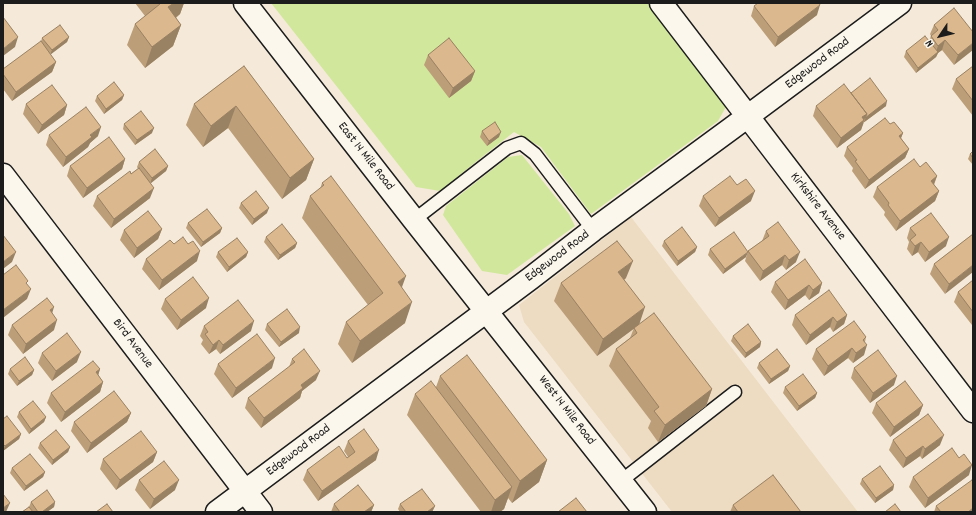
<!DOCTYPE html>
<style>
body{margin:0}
#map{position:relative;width:976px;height:515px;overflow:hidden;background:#f5ead9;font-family:Dekko,sans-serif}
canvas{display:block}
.frame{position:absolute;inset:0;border:4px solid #1c1c1c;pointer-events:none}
.north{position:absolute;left:920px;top:16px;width:40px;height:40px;-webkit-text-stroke:3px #fbf7ec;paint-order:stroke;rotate:235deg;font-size:11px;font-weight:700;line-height:16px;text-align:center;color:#1c1c1c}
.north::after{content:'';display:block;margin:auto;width:14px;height:18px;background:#1c1c1c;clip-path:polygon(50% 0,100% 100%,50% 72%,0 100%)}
</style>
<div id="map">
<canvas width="976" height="515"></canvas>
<div class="frame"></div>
<div class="north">N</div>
</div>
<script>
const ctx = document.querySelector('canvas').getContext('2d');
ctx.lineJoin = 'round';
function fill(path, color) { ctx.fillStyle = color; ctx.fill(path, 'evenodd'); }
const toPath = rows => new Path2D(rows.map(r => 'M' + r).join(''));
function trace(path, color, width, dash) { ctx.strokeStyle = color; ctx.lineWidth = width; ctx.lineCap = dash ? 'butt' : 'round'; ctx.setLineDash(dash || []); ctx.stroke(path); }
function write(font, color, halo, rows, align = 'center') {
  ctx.font = font + ' Dekko,sans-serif'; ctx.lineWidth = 3.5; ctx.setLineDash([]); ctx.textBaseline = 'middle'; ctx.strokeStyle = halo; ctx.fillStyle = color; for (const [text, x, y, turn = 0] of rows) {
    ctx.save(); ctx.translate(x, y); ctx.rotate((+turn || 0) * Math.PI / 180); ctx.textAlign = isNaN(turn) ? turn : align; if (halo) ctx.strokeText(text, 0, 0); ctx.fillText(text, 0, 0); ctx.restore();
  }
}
const built = toPath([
 [631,217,858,512,672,512,524,322,519,305]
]);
const green = toPath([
 [271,3,649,3,727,105,718,121,591,214,541,147,514,132,482,157,440,191,416,187],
 [522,155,569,214,575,226,507,275,482,271,443,215,446,206,508,157]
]);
const service = toPath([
 [414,220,507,148,521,143,535,154,593,230],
 [621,481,735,392]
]);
const minor = toPath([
 [661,3,973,411],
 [3,175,261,512],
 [217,512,531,278,593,230,732,128,900,3]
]);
const secondary = toPath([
 [245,3,414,220,645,512]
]);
const wall = toPath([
 [135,3,184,3,180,14,176,18,181,25,173,46,145,68,127,45,135,24,145,16],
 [754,6,817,15,775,47,751,16],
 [934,25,973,32,954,65,942,50,938,53,936,57,916,73,904,57,906,51,929,41,931,36,930,34],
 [69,37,67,42,50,54,56,62,52,72,12,101,3,89,3,69,41,42,42,38],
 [428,55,475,71,471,81,449,98,424,65],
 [244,66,314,159,306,180,282,199,228,128,203,147,186,125,194,104],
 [973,66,973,116,952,89,956,79],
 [851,93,886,106,863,123,861,130,837,148,813,116,816,106],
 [124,95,122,100,104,114,95,101,97,96],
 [26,104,67,105,64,115,38,134,23,114],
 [124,124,152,133,135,145,123,129],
 [890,124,903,133,901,138,909,149,905,158,865,189,852,171,853,168,844,156,847,147],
 [482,131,499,137,487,146,480,137],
 [49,135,98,136,90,143,88,147,63,167,46,145],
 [973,151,973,165,968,159,970,154],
 [125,159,122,169,83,198,67,176,70,166],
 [139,162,168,166,166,171,150,183,150,198,111,228,93,206,97,196,138,169,137,167],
 [920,167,937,176,934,185,939,191,935,201,896,231,884,215,885,212,873,197,877,187],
 [322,183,402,288,405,323,352,363,338,344,346,322,368,305,302,218,310,196,320,189],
 [737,185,751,201,715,227,699,206,703,196],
 [241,203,267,213,252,225,239,208],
 [188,223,222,228,220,233,201,247,186,228],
 [910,228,946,246,925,262,918,252,912,256,907,249,909,242,907,238],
 [162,229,158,239,134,258,120,240,124,230],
 [766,231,796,262,786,270,782,265,760,281,745,261,748,251,762,241],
 [973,234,945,294,930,274,934,264],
 [266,237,297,243,295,248,278,260,264,242],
 [664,241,697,247,695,252,677,266,662,246],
 [174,244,197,261,159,290,142,269,146,259],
 [710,249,746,257,723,274,708,255],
 [218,252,248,252,246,257,227,272,216,257],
 [626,278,624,280,639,324,712,389,706,406,658,442,648,428,651,421,609,366,616,349,630,338,634,328,597,356,554,301,561,283],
 [973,280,973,324,972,325,954,302,958,292],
 [775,282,822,283,819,293,809,300,805,295,785,310,771,292],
 [165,299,206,308,177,330,161,309],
 [52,313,54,330,23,354,8,335,12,325],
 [795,315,847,315,844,324,833,332,830,327,806,345,792,325],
 [267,324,299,333,279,347,265,330],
 [204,326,251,331,220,354,216,349,209,354,201,344,203,340,200,336],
 [733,336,761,342,760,347,745,358,731,341],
 [866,337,865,342,864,355,853,363,848,358,824,376,812,359,816,349],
 [42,353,77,362,52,381,38,363],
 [292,359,316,380,302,391,300,398,261,428,245,408,248,398,289,367],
 [759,363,790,366,788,371,769,384,757,368],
 [218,364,272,368,232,398,214,374],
 [854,368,894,385,870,403,851,378],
 [10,369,34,370,32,375,17,386,8,374],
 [100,369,98,375,103,382,100,392,61,422,47,403,51,393],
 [440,376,547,460,539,482,512,503,508,498,504,509,500,512,481,512,407,415,415,394,436,387],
 [785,387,817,393,815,398,797,411,783,393],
 [876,403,923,405,919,415,890,437,872,413],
 [19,412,46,417,44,422,29,434,17,417],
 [131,413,127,422,87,453,71,431,74,422],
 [3,419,21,434,19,439,3,451],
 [893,440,940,445,922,459,920,456,903,468,889,450],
 [348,441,376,460,318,501,303,480,307,470,347,458,348,457,344,451],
 [40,443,70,447,68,452,52,465,38,448],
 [157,452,153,462,116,490,100,469,103,459],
 [12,468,45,472,43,477,24,491,10,473],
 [969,475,925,508,909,487,913,477],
 [862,479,894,485,893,490,875,503,860,484],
 [139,480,175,490,150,509,135,490],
 [31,502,55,502,54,507,47,512,22,512,29,507],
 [334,504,374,505,371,512,331,512],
 [400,504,435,506,432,512,400,512,398,509],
 [733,505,801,512,730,512],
 [936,506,973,512,934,512]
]);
const shadedWall = toPath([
 [174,3,184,3,180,14,160,29,168,7],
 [820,5,817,15,775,47,778,37],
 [181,25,173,46,145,68,152,47],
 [18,37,15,47,3,56,3,49],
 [69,37,67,42,50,55,52,50],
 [945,40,942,50,938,53,936,57,916,73,918,68,935,55,938,46],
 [973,43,973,50,954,65,958,55],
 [56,62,52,72,12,101,16,92],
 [475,71,471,81,449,98,453,88],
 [124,95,122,100,104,114,106,109],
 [887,101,886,106,863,123,865,118],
 [67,105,64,115,38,134,42,125],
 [236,106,228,128,203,147,211,126],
 [867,114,861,130,837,148,841,138,862,117],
 [101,127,98,136,90,143,88,147,63,167,66,157,90,135],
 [154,128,152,133,135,145,137,140],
 [501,132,499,137,487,146,489,141],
 [903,133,899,143,899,136],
 [909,149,905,158,865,189,869,180],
 [125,159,122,169,83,198,87,188],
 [314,159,306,180,282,199,290,178],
 [168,166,166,171,150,184,152,178],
 [937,176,933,186,931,181],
 [154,188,150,198,111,228,114,219],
 [755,191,751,201,715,227,719,218],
 [939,191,935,201,896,231,900,221],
 [269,208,267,213,252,225,254,219],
 [222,228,220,233,201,247,203,242],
 [162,229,158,239,134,258,137,248],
 [949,237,946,246,925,262,929,252],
 [921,242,918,252,912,256,915,246],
 [297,243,295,248,278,260,280,255],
 [697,247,695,252,677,266,678,261],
 [200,251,197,261,159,290,162,280],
 [16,252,12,262,3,269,3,262],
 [248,252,246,257,227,272,229,267],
 [748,252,746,257,723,274,725,269],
 [800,252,796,262,786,270,789,260],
 [785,255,782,265,760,281,763,271],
 [633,261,626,278,612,289,618,272],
 [973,265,973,272,945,294,949,284],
 [406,276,398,298,398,282],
 [822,283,819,293,809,300,813,290],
 [809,285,805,295,785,310,788,300],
 [31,289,27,299,3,318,3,310],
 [209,298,206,308,177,330,181,320],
 [412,302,405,323,352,363,360,341],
 [54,307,51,317,50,310],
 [645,307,639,325,597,356,603,339],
 [847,315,844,324,833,332,837,322],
 [833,317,830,327,806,345,810,335],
 [57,320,54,330,23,354,26,344],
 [254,321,251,331,220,354,223,345],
 [300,327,299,333,279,347,281,342],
 [219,340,216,349,209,354,213,345],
 [761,342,760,347,745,358,746,353],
 [867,345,864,355,853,363,856,353],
 [852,348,848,358,824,376,828,366],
 [81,352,77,362,52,381,56,371],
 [275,358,272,368,232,398,236,388],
 [790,366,788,371,769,384,771,379],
 [100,369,97,379,96,372],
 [34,370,32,375,17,386,19,381],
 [320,371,316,380,302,391,300,398,261,428,264,418,301,385],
 [897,376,894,385,870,403,873,393],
 [103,382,100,392,61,422,65,412],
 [712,389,706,406,658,442,665,425],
 [817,393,815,398,797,411,799,406],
 [923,405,919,415,890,437,894,427],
 [131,413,127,422,87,453,91,443],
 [46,417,44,422,29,434,31,429],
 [21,434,19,439,3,451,5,446],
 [944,435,940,445,922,459,925,449],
 [923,446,920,456,903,468,906,458],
 [70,447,68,452,52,465,53,460],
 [379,450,376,460,318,501,322,491],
 [157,452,153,462,116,490,120,480],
 [547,460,539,482,512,503,520,481],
 [972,465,969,475,925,508,928,498],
 [45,472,43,477,24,491,26,486],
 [179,480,175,490,150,509,154,499],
 [894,485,893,490,875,503,876,498],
 [512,487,504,509,500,512,491,512,495,500],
 [55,502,54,507,47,512,42,512],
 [10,503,6,512,3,512,3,508],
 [374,505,371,512,364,512],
 [435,506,432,512,427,512],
 [973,508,973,512,968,512]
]);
const building = toPath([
 [159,3,174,3,168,7,181,25,152,47,135,24,160,4,159,3],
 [758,3,819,3,820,5,778,37,754,6,758,3],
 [954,8,973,32,973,43,958,55,945,40,938,46,931,36,938,30,934,25,954,8],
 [3,17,18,37,3,49,3,17],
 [60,25,69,37,52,50,42,38,60,25],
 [925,36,938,52,918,68,906,51,925,36],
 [449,38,475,71,453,88,428,55,449,38],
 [41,41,56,62,16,92,3,74,3,69,41,41],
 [244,66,314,159,290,178,236,106,211,126,194,104,244,66],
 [973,66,973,101,956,79,973,66],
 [870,78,887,101,865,118,867,114,851,93,870,78],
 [114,82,124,95,106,109,97,96,114,82],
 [844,84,867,114,862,117,864,120,841,138,816,106,844,84],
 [52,85,67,105,42,125,26,104,52,85],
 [86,107,101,127,90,135,92,137,66,157,49,135,86,107],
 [141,111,154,128,137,140,124,124,141,111],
 [885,118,890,124,894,122,903,133,899,136,909,149,869,180,855,161,857,160,847,147,885,118],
 [495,122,501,132,489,141,482,131,495,122],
 [109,137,125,159,87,188,70,166,109,137],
 [155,149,168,166,152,178,139,162,155,149],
 [973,151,973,158,970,154,973,151],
 [914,159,920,167,926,162,937,176,931,181,939,191,900,221,888,205,889,203,877,187,914,159],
 [139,168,154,188,114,219,97,196,130,171,131,174,139,168],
 [331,176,406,276,398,282,412,302,360,341,346,322,383,293,310,196,324,185,322,183,331,176],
 [730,176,737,185,746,179,755,191,719,218,703,196,730,176],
 [256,191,269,208,254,219,241,203,256,191],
 [207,209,222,228,203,242,188,223,207,209],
 [148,211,162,229,137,248,124,230,148,211],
 [931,213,949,237,929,252,921,242,915,246,910,240,916,235,910,228,931,213],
 [778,222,800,252,789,260,785,255,763,271,748,251,769,236,766,231,778,222],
 [282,224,297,243,280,255,266,237,282,224],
 [682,227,697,247,678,261,664,241,682,227],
 [734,232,748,252,725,269,710,249,734,232],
 [973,234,973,265,949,284,934,264,973,234],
 [3,235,16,252,3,262,3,235],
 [183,237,188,244,193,241,200,251,162,280,146,259,170,240,174,244,183,237],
 [237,238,248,252,229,267,218,252,237,238],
 [617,241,633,261,618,272,645,307,603,339,561,283,617,241],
 [805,259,822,283,813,290,809,285,788,300,775,282,805,259],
 [16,265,28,281,26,283,31,289,3,310,3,275,16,265],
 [193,277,209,298,181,320,165,299,193,277],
 [973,280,973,312,958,292,973,280],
 [829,290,847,315,837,322,833,317,810,335,795,315,829,290],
 [47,298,54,307,50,310,57,320,26,344,12,325,47,298],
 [238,300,254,321,223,345,219,340,213,345,205,334,208,332,204,326,238,300],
 [287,309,300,327,281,342,267,324,287,309],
 [654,313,712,389,665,425,654,411,659,407,616,349,637,333,634,328,654,313],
 [854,321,866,337,863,340,867,345,856,353,852,348,828,366,816,349,854,321],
 [748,324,761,342,746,353,733,336,748,324],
 [67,333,81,352,56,371,42,353,67,333],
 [257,334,275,358,236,388,218,364,257,334],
 [304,349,320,371,301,385,303,388,264,418,248,398,295,362,292,359,304,349],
 [777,349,790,366,771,379,759,363,777,349],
 [878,350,897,376,873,393,854,368,878,350],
 [467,355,547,460,520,481,440,376,467,355],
 [25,357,34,370,19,381,10,369,25,357],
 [93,361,100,369,96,372,103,382,65,412,51,393,93,361],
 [803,374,817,393,799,406,785,387,803,374],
 [431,381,512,487,495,500,415,394,431,381],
 [905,381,923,405,894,427,876,403,905,381],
 [114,391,131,413,91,443,74,422,114,391],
 [33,401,46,417,31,429,19,412,33,401],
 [928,414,944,435,925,449,923,446,906,458,893,440,928,414],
 [7,416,21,434,5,446,3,444,3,419,7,416],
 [364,429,379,450,322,491,307,470,339,446,347,458,355,452,348,441,364,429],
 [56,430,70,447,53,460,40,443,56,430],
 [141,431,157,452,120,480,103,459,141,431],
 [952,448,959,458,964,454,972,465,928,498,913,477,952,448],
 [30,454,45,472,26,486,12,468,30,454],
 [164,461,179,480,154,499,139,480,164,461],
 [880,466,894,485,876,498,862,479,880,466],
 [773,475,801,512,738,512,733,505,773,475],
 [972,480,973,481,973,508,968,512,941,512,936,506,972,480],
 [358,485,374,505,364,512,340,512,334,504,358,485],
 [422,489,435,506,427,512,406,512,400,504,422,489],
 [47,490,55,502,42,512,38,512,31,502,47,490],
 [3,494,10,503,3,508,3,494],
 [576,498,587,512,558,512,576,498],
 [107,504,113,512,96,512,107,504],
 [895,504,901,512,885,512,895,504],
 [29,507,33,512,22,512,29,507]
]);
const streetNames = [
 ["Edgewood Road",818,64,-37],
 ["East 14 Mile Road",365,157,52],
 ["Kirkshire Avenue",817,207,52],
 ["Edgewood Road",558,257,-37],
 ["Bird Avenue",132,344,53],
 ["West 14 Mile Road",566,411,52],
 ["Edgewood Road",299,451,-37]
];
fill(built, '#eddbc2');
fill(green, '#d1e79c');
trace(service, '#1c1c1c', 15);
trace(minor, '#1c1c1c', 25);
trace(secondary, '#1c1c1c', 25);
trace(service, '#fbf7ec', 12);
trace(minor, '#fbf7ec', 22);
trace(secondary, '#fbf7ec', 22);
fill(wall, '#bc9e79');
fill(shadedWall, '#998163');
fill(building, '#dbb88d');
trace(building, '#998163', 1);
write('13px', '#1c1c1c', '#fbf7ec', streetNames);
</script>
